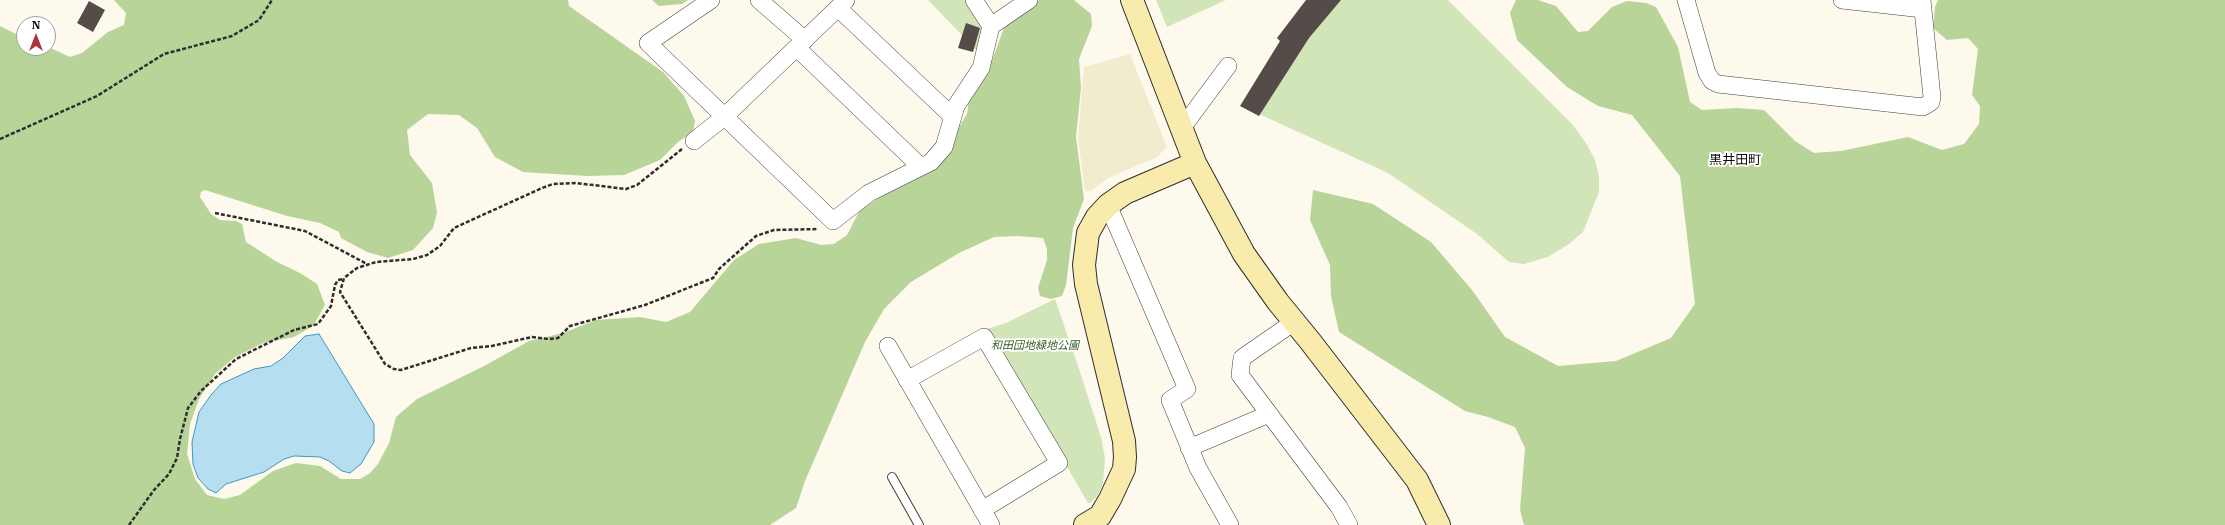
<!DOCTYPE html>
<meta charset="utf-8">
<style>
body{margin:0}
#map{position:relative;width:2225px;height:525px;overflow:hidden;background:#fdf9ec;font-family:"IBM Plex Serif",serif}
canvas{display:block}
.north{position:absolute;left:16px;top:16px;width:40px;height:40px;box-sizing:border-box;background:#fff;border:1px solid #9e9e9e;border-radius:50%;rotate:0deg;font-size:11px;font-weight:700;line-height:16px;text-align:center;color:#0c0c0c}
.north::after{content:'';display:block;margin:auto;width:14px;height:18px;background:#b0303e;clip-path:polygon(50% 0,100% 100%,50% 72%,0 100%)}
</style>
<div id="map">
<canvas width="2225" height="525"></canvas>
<div class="north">N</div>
</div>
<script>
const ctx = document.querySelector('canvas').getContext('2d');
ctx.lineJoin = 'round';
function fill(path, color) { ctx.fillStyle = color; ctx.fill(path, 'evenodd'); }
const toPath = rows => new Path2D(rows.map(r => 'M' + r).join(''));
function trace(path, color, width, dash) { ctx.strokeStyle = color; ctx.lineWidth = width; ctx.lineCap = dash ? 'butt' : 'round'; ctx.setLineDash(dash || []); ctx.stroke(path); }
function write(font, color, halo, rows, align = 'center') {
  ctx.font = font + ' "IBM Plex Serif","Noto Sans JP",serif'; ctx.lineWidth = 4; ctx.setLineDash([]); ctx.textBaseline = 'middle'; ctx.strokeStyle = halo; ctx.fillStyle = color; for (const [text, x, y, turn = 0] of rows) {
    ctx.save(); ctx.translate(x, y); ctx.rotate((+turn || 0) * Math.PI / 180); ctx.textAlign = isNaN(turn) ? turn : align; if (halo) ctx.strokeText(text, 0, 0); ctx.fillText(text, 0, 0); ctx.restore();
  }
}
const farmland = toPath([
 [1130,54,1167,147,1157,157,1110,177,1091,191,1085,191,1078,138,1084,67]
]);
const green = toPath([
 [928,0,966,0,985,28,978,52],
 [1156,0,1226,0,1167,27],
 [1338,0,1448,0,1572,124,1586,143,1595,160,1599,176,1599,192,1583,232,1569,244,1548,257,1524,264,1509,262,1477,234,1388,173,1259,114,1298,50],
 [1055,299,1080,372,1101,437,1105,458,1103,484,1097,496,1090,503,1088,503,987,329,1006,323]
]);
const forest = toPath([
 [114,0,568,0,569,6,663,72,684,96,695,121,693,132,678,142,660,160,624,175,587,176,523,172,495,157,477,128,459,115,428,114,407,130,410,155,432,183,437,213,433,228,413,250,388,258,367,252,341,238,339,232,320,223,287,216,205,190,201,192,200,197,211,214,220,220,236,221,242,224,246,242,277,262,300,273,317,284,325,305,313,326,294,337,263,343,235,357,215,374,199,399,190,424,187,454,195,479,207,495,224,499,240,495,273,471,296,463,320,466,341,479,360,479,370,473,378,464,389,443,396,417,417,399,484,366,529,341,563,333,596,320,640,317,666,322,690,312,734,260,759,244,796,238,821,245,834,244,847,235,860,210,900,185,920,177,939,160,967,114,969,99,976,84,992,61,1005,25,1020,10,1039,0,1074,0,1091,14,1092,26,1079,59,1081,88,1076,137,1084,199,1073,228,1066,285,1062,296,1051,299,1040,296,1038,288,1047,260,1047,249,1043,238,1018,236,994,237,959,253,911,282,884,309,865,342,805,481,796,508,770,525,0,525,0,26,24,38,24,48,48,47,70,57,82,53,108,32,124,25,126,13],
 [652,0,688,0,682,4,659,6],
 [1516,0,1538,0,1556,6,1578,32,1588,31,1612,7,1627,1,1646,3,1656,7,1678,47,1690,102,1702,110,1737,108,1764,110,1795,141,1814,153,1841,151,1908,137,1942,150,1964,144,1979,124,1980,106,1972,95,1978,49,1968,38,1947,40,1933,28,1935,7,1938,0,2225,0,2225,525,1524,525,1520,510,1525,448,1515,427,1488,417,1465,411,1339,332,1331,296,1330,265,1310,220,1313,190,1373,204,1431,242,1472,290,1505,337,1558,366,1616,361,1671,338,1695,304,1680,176,1632,115,1598,106,1567,87,1517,40,1510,13]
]);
const water = toPath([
 [319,334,374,424,374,442,361,464,350,473,342,471,329,461,320,457,294,456,284,459,264,472,226,484,216,493,208,489,198,478,193,464,192,442,199,412,211,395,221,384,254,369,271,366,283,358,305,336,319,334]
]);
const building = toPath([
 [1306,0,1341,0,1309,38,1259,116,1240,106,1280,41,1277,38],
 [89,1,105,10,93,32,77,23],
 [966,23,980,28,973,52,958,48]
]);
const path = toPath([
 [0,139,97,96,164,54,232,36,259,20,272,0],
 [682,149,637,185,626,189,576,183,553,184,542,188,454,228,440,246,427,255,413,259,376,262,357,268,344,278,340,292,385,364,394,369,401,370,471,348,492,346,532,337,549,339,558,338,570,326,645,305,713,278,719,269,756,236,774,230,818,229],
 [215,213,305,231,367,264],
 [129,525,154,490,169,474,177,458,180,439,188,408,201,391,236,359,294,330,318,324,331,306,335,285,338,280,343,279]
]);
const lane = toPath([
 [892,477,919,525]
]);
const street = toPath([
 [711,0,648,43,833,221,869,193,921,167],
 [759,0,805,40],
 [974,0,991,26],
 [1686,0,1707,73,1712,81,1718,84,1923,107,1931,102,1932,97,1922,0],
 [1842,0,1923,9],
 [838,8,953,117],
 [797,48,921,167,931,162,944,147,956,106,981,68,991,26,1029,0],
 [1182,128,1228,66],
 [694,141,724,117,846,0],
 [1108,205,1187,389,1170,400,1198,468,1230,525],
 [1294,322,1242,358,1240,375,1339,507,1349,525],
 [888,346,991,525],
 [907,380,984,337,1059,463,982,510],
 [1189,448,1269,414]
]);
const secondary = toPath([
 [1132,0,1195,163,1244,254,1278,302,1310,341,1417,480,1439,525],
 [1085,525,1100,516,1110,499,1124,469,1125,457,1124,441,1086,284,1084,265,1088,233,1097,217,1108,205,1125,193,1195,163]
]);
const parkNames = [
 ["和田団地緑地公園",1035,346]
];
const quarterNames = [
 ["黒井田町",1735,160]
];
fill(farmland, '#f1ecce');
fill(green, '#d2e5b9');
fill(forest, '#b8d499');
fill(water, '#b5def0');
trace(water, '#4297c1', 1);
fill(building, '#534c49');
trace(lane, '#3f3f3f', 10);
trace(street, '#3f3f3f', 18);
trace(secondary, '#2e2e2e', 24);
trace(path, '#2e2e2e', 2.5, [4, 2]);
trace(lane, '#fff', 8);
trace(street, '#fff', 17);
trace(secondary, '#f8ebac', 22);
write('italic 11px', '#325d22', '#fff', parkNames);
write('13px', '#0c0c0c', '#fff', quarterNames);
</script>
